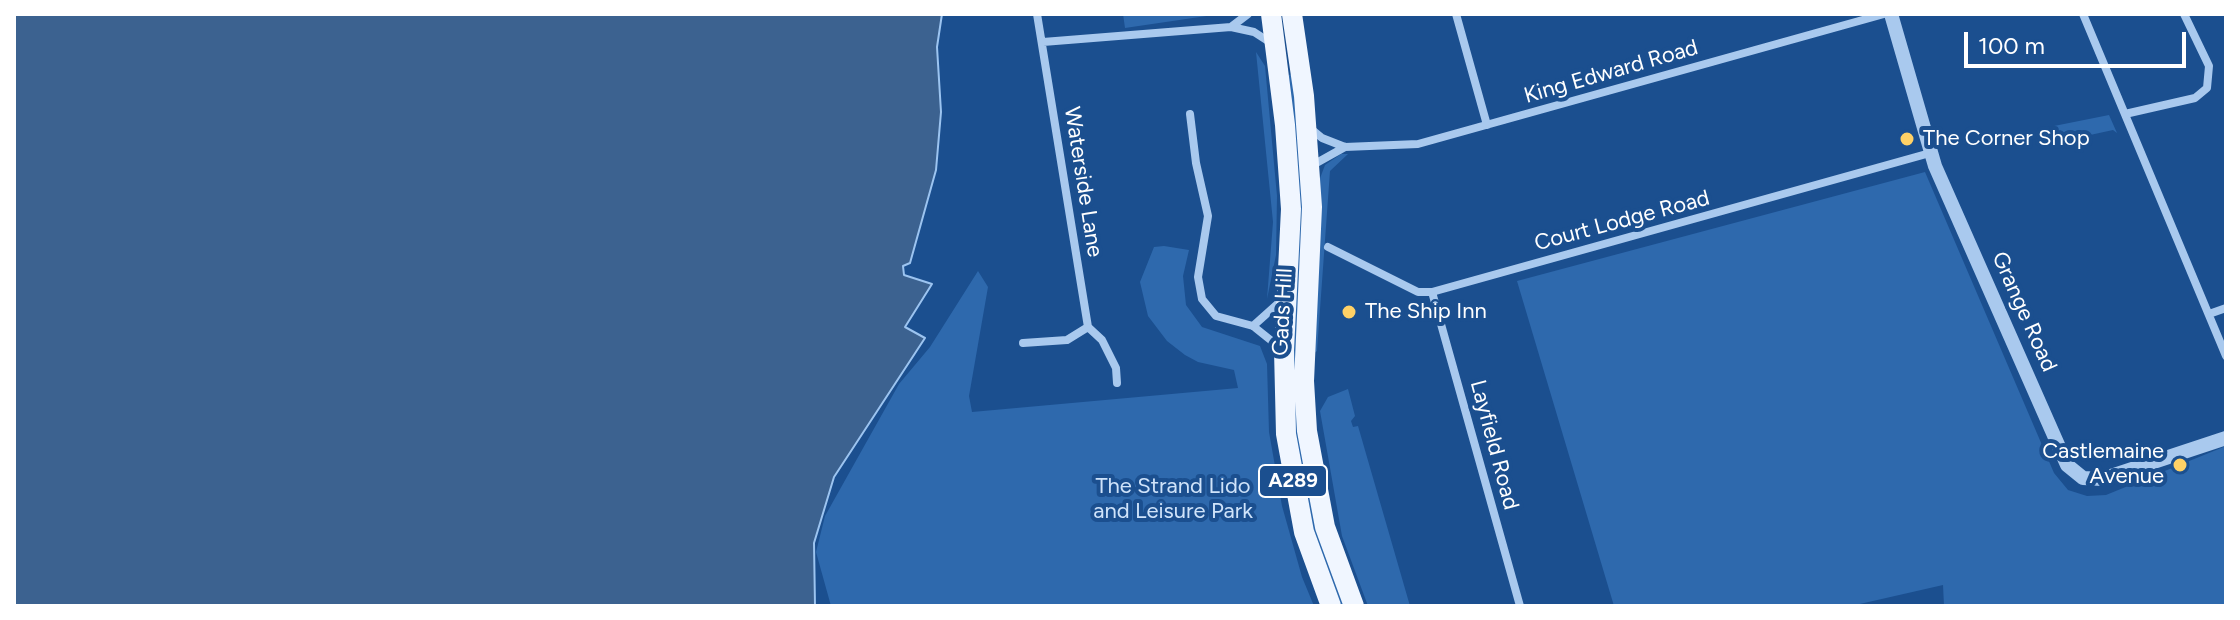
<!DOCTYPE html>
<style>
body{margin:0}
#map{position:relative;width:2240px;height:620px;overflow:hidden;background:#1b4f8f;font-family:Figtree,sans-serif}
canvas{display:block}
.frame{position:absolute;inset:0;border:16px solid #fff;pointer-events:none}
.scale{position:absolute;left:1964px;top:32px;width:222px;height:36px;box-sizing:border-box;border:4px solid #fff;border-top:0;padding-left:10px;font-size:24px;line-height:28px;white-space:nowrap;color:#fff;-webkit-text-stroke:6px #1b4f8f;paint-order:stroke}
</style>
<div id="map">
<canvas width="2240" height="620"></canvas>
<div class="frame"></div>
<div class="scale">100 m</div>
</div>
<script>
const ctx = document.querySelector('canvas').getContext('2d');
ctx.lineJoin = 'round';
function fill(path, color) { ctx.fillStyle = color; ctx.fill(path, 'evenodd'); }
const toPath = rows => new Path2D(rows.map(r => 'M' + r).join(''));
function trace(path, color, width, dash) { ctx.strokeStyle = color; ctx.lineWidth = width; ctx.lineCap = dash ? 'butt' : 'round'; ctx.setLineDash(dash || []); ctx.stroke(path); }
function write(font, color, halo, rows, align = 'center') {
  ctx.font = font + ' Figtree,sans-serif'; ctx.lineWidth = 8; ctx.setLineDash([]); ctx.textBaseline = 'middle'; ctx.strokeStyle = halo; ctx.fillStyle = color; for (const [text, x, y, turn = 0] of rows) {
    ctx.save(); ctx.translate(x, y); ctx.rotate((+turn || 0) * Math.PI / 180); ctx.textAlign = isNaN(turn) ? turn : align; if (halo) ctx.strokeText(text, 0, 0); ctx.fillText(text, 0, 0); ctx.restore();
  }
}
const green = toPath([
 [1123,14,1220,14,1125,28],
 [1256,52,1265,66,1277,196,1276,255,1267,299,1273,222],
 [1294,74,1303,185,1296,359,1344,606,1339,606,1311,525,1294,427,1288,75],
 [2109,115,2117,133,2113,130,2058,142,2054,126],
 [1341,154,1348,154,1330,171,1317,351,1313,354,1319,181,1325,165],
 [1925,172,2054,473,2068,490,2087,496,2106,495,2226,446,2226,606,1944,606,1943,585,1851,606,1614,606,1517,281],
 [1164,246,1189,250,1183,276,1186,305,1202,327,1260,346,1267,364,1269,432,1282,506,1302,577,1314,606,831,606,816,552,825,516,899,384,930,347,978,271,988,287,969,396,972,412,1238,388,1234,370,1198,362,1185,355,1167,341,1148,316,1140,282,1154,247],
 [1348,389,1355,416,1351,421,1353,427,1358,426,1410,606,1368,606,1342,536,1320,411,1328,397]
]);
const water = toPath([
 [14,14,942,14,937,47,941,112,936,170,910,263,903,266,904,275,932,284,905,327,925,338,834,477,814,543,815,606,14,606,14,14]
]);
const minor = toPath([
 [1037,14,1088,327,1102,340,1116,368,1117,383],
 [1456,14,1487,125],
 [2083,14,2226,356],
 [1231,27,1248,14],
 [1043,42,1231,27,1254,32,1271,43],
 [1190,114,1196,163,1208,216,1198,277,1202,299,1216,316,1253,326,1283,350],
 [2125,114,2195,98,2207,88,2209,66,2184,14],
 [1310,128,1322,138,1345,147,1418,144,1884,14],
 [1311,166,1345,147],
 [1328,247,1418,292,1432,292,1930,153],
 [1432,292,1520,606],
 [2209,314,2226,308],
 [1253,326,1282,300],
 [1023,343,1067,340,1088,327]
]);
const tertiary = toPath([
 [1891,14,1935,166,2067,465,2083,478,2102,479,2226,438]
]);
const primary = toPath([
 [1271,14,1285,125,1291,209,1284,350,1286,434,1304,532,1331,606],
 [1292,14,1304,96,1312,207,1304,381,1307,431,1325,527,1354,606]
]);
const markers = [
 [1907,139,8,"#ffd166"],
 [1349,312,8,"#ffd166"],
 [2180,465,8,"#ffd166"]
];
const shields = [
 [1293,481,68]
];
const shieldNames = [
 ["A289",1293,481]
];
const streetNames = [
 ["King Edward Road",1611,72,-16],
 ["Waterside Lane",1083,182,81],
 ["Court Lodge Road",1622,221,-15],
 ["Gads Hill",1283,312,-87],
 ["Grange Road",2024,312,66],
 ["Layfield Road",1494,445,75]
];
const poiNames = [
 ["The Corner Shop",1923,139],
 ["The Ship Inn",1365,312],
 ["Castlemaine",2164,452,"right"],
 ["Avenue",2164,477,"right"]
];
const parkNames = [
 ["The Strand Lido",1173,487],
 ["and Leisure Park",1173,512]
];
fill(green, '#2e69ad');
fill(water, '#3c6290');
trace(water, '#9cc4f0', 2);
trace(minor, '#a9c9ee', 8);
trace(tertiary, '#a9c9ee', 14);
trace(primary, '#f0f6ff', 20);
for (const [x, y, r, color] of markers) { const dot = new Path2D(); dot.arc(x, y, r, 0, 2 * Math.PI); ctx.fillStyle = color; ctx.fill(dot); trace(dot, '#1b4f8f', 3); }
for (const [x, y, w] of shields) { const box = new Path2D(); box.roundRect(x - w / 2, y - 16, w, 32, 6); ctx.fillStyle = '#1b4f8f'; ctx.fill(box); trace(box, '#fff', 2); }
write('bold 20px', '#fff', null, shieldNames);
write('22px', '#fff', '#1b4f8f', streetNames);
write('22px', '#fff', '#1b4f8f', poiNames, 'left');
write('22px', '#cfe3fa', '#1b4f8f', parkNames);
</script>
